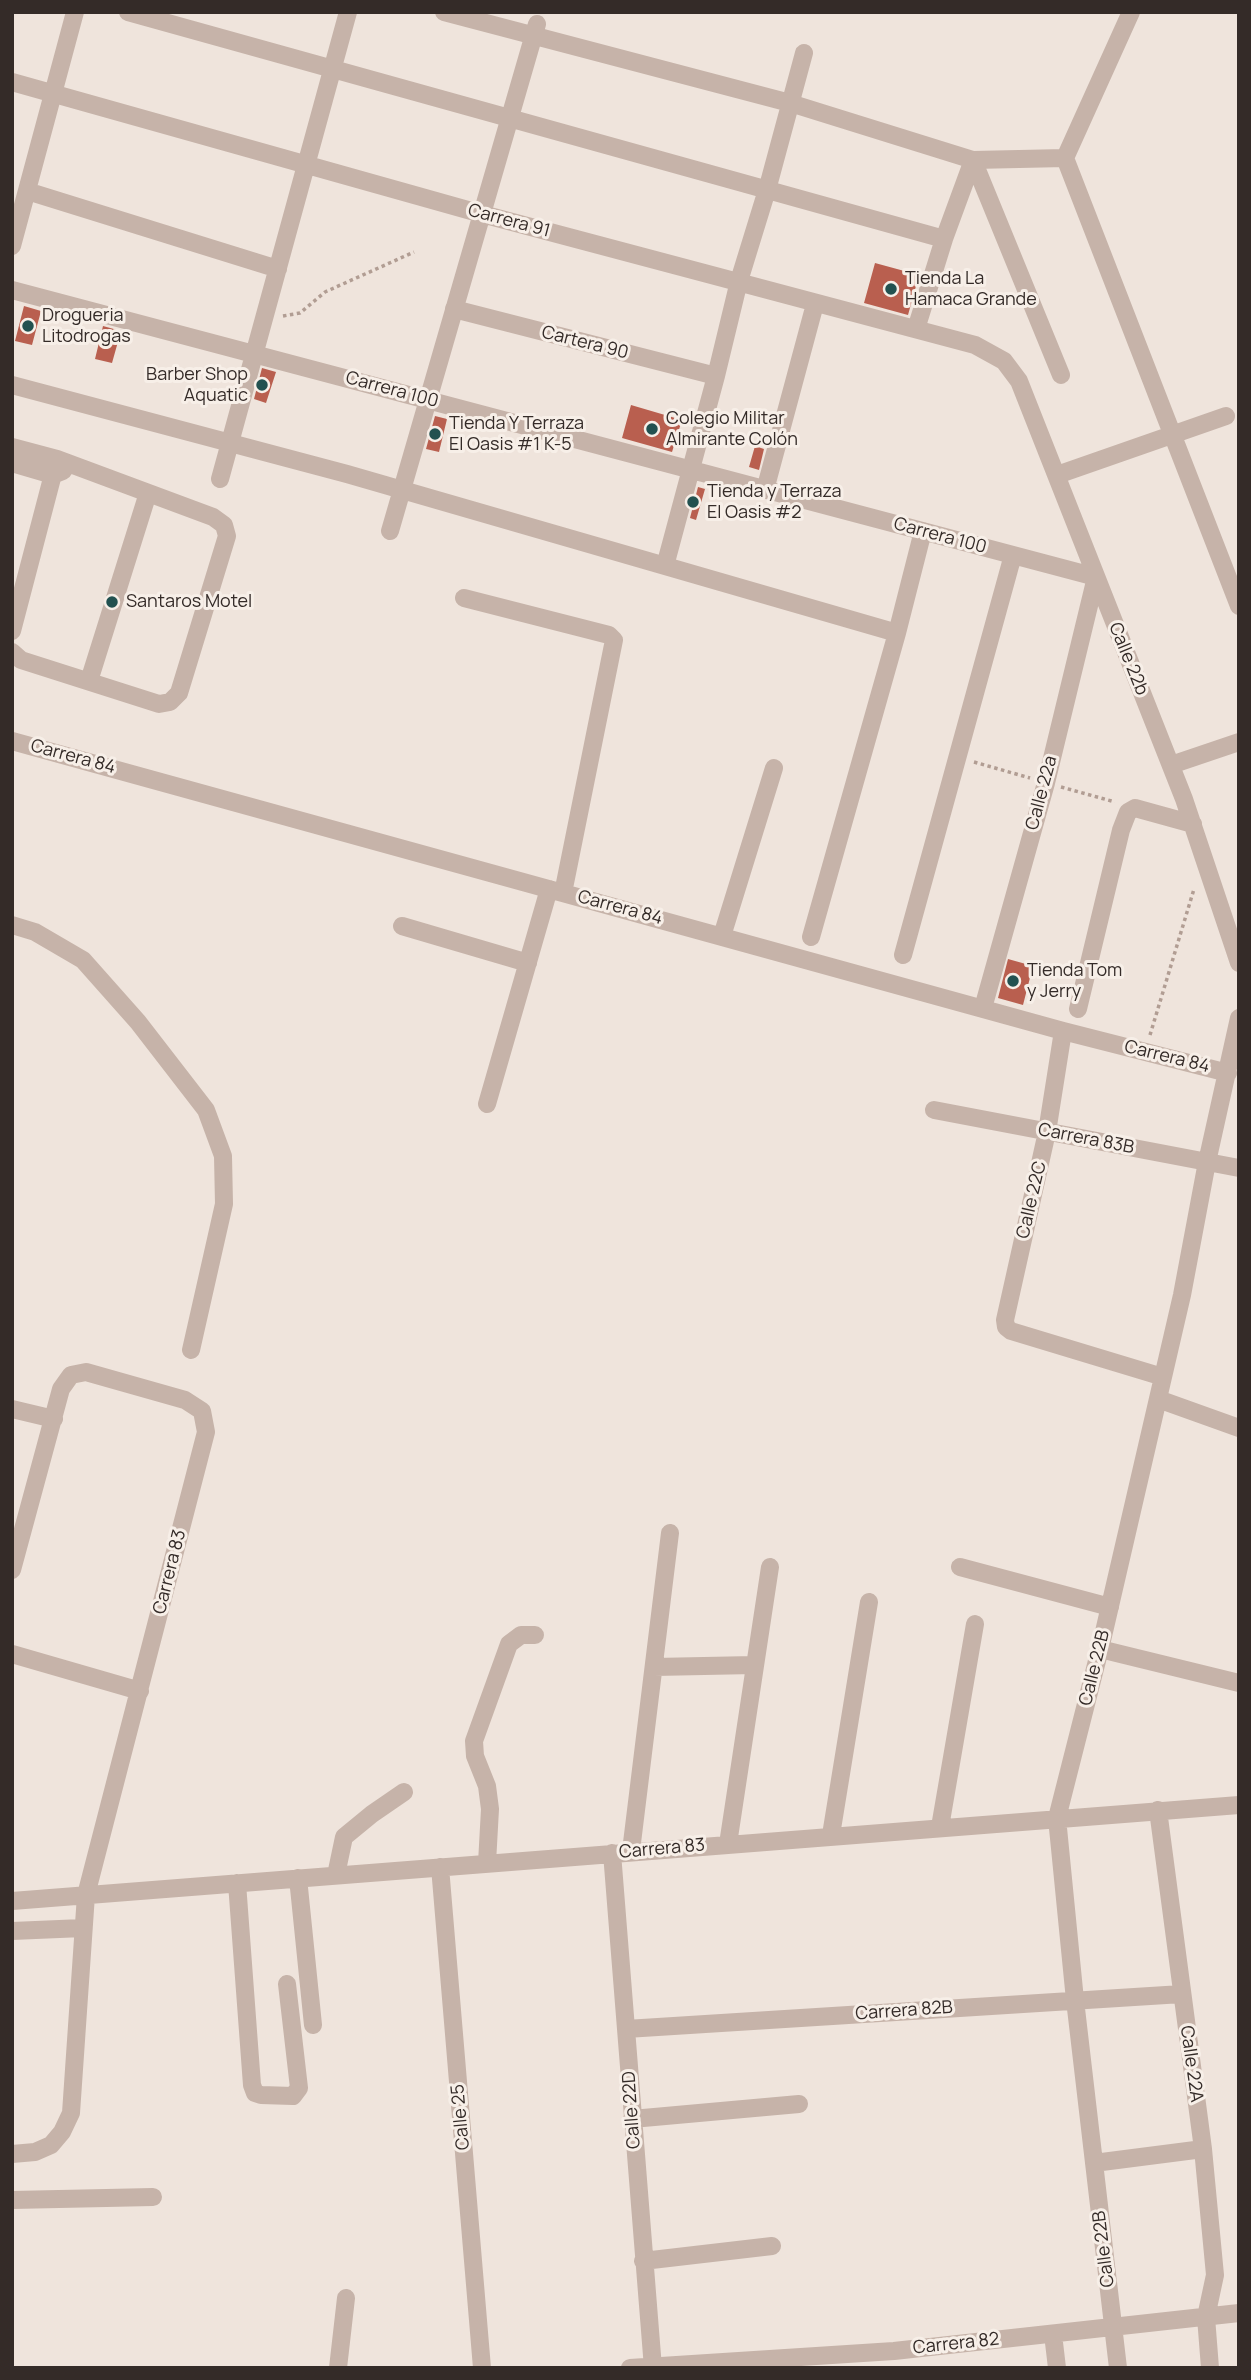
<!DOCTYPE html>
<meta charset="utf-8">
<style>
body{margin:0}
#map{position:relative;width:1251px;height:2380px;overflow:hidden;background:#efe4dc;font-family:Manrope,sans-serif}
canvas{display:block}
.frame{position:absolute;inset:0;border:14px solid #342b28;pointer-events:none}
</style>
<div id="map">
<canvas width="1251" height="2380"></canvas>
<div class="frame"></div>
</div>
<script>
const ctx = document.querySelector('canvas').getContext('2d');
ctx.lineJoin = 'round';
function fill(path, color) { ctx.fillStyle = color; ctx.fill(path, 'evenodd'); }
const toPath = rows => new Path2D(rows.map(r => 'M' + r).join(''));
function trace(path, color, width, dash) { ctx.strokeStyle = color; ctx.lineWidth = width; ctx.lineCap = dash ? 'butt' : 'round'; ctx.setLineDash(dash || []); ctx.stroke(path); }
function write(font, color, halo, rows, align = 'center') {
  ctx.font = font + ' Manrope,sans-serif'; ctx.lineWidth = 6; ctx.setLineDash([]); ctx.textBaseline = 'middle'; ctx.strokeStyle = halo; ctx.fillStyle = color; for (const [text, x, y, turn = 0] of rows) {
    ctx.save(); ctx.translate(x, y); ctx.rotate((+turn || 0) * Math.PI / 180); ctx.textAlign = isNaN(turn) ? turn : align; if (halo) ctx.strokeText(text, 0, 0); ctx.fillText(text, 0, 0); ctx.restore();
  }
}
const building = toPath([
 [875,263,919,275,908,315,864,303],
 [24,306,41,311,32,345,15,341],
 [103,326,121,331,112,363,95,359],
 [262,368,276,372,266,403,254,399],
 [631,405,682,420,672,452,622,438],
 [435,416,447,419,439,452,426,449],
 [755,446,764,449,759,470,749,467],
 [698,487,705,489,696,520,690,518],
 [1008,959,1033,966,1023,1005,998,998]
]);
const path = toPath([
 [283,316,300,313,325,292,414,252],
 [974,762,1030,778],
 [1061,787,1115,802],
 [1150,1035,1194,889]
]);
const minor = toPath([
 [128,12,944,239],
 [444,12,790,103,973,160,1065,158],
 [1131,12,1065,158,1239,606],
 [12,82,482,214,975,345,1004,361,1019,381,1184,799,1239,963],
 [973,160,1061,375],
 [27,191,278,269],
 [12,246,75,12],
 [12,290,1096,577,1046,783,983,1008],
 [454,309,716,376],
 [916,329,944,239,973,160],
 [12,385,347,474,897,633],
 [12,447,57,459,213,517,224,525,227,536,179,693,170,702,159,704,21,660,12,652],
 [12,463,53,475,63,471],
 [1057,475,1226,416],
 [220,479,348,12],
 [765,490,815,304],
 [390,531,537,24],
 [665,566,716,376,739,281,767,190,804,53],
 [464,598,609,635,614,640,563,893],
 [12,631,57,459],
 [89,681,148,493],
 [12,741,1063,1031,1228,1073],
 [1171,765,1239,742],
 [12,925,35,932,83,960,138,1022,206,1110,223,1156,224,1204,191,1350],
 [402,926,528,963],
 [722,936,774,768],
 [811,937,897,633,923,531],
 [903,955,1013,555],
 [1078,1009,1121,830,1128,812,1135,808,1193,824],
 [1063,1031,1047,1132,1005,1320,1006,1327,1011,1331,1163,1377],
 [487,1104,549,889],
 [934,1110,1239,1168],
 [1158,1399,1239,1428],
 [12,1409,54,1419],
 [960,1567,1110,1607],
 [12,1570,61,1389,71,1375,86,1372,185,1400,202,1411,206,1432,86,1895,71,2113,62,2132,51,2145,35,2152,12,2154],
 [1100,1649,1239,1683],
 [12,1654,140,1691],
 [654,1667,754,1665],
 [1158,1810,1203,2149,1215,2275,1206,2317,1210,2368],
 [940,1827,975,1624],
 [831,1835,869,1602],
 [728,1844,770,1567],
 [631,1851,670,1533],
 [612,1853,653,2368],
 [487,1863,490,1809,487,1786,475,1756,474,1741,509,1644,521,1635,535,1635],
 [440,1867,482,2368],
 [336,1875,344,1837,372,1814,404,1792],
 [298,1878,313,2025],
 [237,1883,252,2085,255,2093,261,2095,293,2096,299,2088,287,1984],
 [12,1901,1239,1805],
 [12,1931,83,1928],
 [626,2029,1182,1994],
 [632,2119,799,2104],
 [1094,2163,1203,2149],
 [12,2200,153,2197],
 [643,2261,772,2246],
 [1053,2334,1057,2368],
 [338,2368,346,2298],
 [630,2368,894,2351,1239,2313],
 [1118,2368,1075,2000,1057,1818,1100,1649,1182,1295,1207,1162,1239,1018]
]);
const markers = [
 [891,289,7,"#225150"],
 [28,326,7,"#225150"],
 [262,385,7,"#225150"],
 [652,429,7,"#225150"],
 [435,434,7,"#225150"],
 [693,502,7,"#225150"],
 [112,602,7,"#225150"],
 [1013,981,7,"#225150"]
];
const streetNames = [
 ["Carrera 91",509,221,15],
 ["Cartera 90",585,343,14],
 ["Carrera 100",392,390,15],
 ["Carrera 100",940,536,15],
 ["Calle 22b",1128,659,68],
 ["Carrera 84",73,757,15],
 ["Calle 22a",1042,793,-75],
 ["Carrera 84",620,908,15],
 ["Carrera 84",1167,1057,14],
 ["Carrera 83B",1086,1139,11],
 ["Calle 22C",1032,1200,-77],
 ["Carrera 83",170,1572,-76],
 ["Calle 22B",1095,1668,-76],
 ["Carrera 83",662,1849,-5],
 ["Carrera 82B",904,2011,-4],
 ["Calle 22A",1191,2064,82],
 ["Calle 22D",632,2110,-94],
 ["Calle 25",461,2117,-95],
 ["Calle 22B",1104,2249,-97],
 ["Carrera 82",956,2344,-6]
];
const poiNames = [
 ["Tienda La",905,279],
 ["Hamaca Grande",905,300],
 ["Drogueria",42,316],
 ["Litodrogas",42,337],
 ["Barber Shop",248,375,"right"],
 ["Aquatic",248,396,"right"],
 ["Colegio Militar",666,419],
 ["Almirante Colón",666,440],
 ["Tienda Y Terraza",449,424],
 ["El Oasis #1 K-5",449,445],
 ["Tienda y Terraza",707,492],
 ["El Oasis #2",707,513],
 ["Santaros Motel",126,602],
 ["Tienda Tom",1027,971],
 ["y Jerry",1027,992]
];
fill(building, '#b95f4f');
trace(path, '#b19d93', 3.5, [3.5, 3.5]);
trace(minor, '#c6b3a9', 18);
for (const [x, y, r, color] of markers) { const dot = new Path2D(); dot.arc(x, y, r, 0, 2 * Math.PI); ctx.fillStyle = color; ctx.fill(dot); trace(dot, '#f7efe8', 2.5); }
write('18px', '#342b28', '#f7efe8', streetNames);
write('18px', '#342b28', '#f7efe8', poiNames, 'left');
</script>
